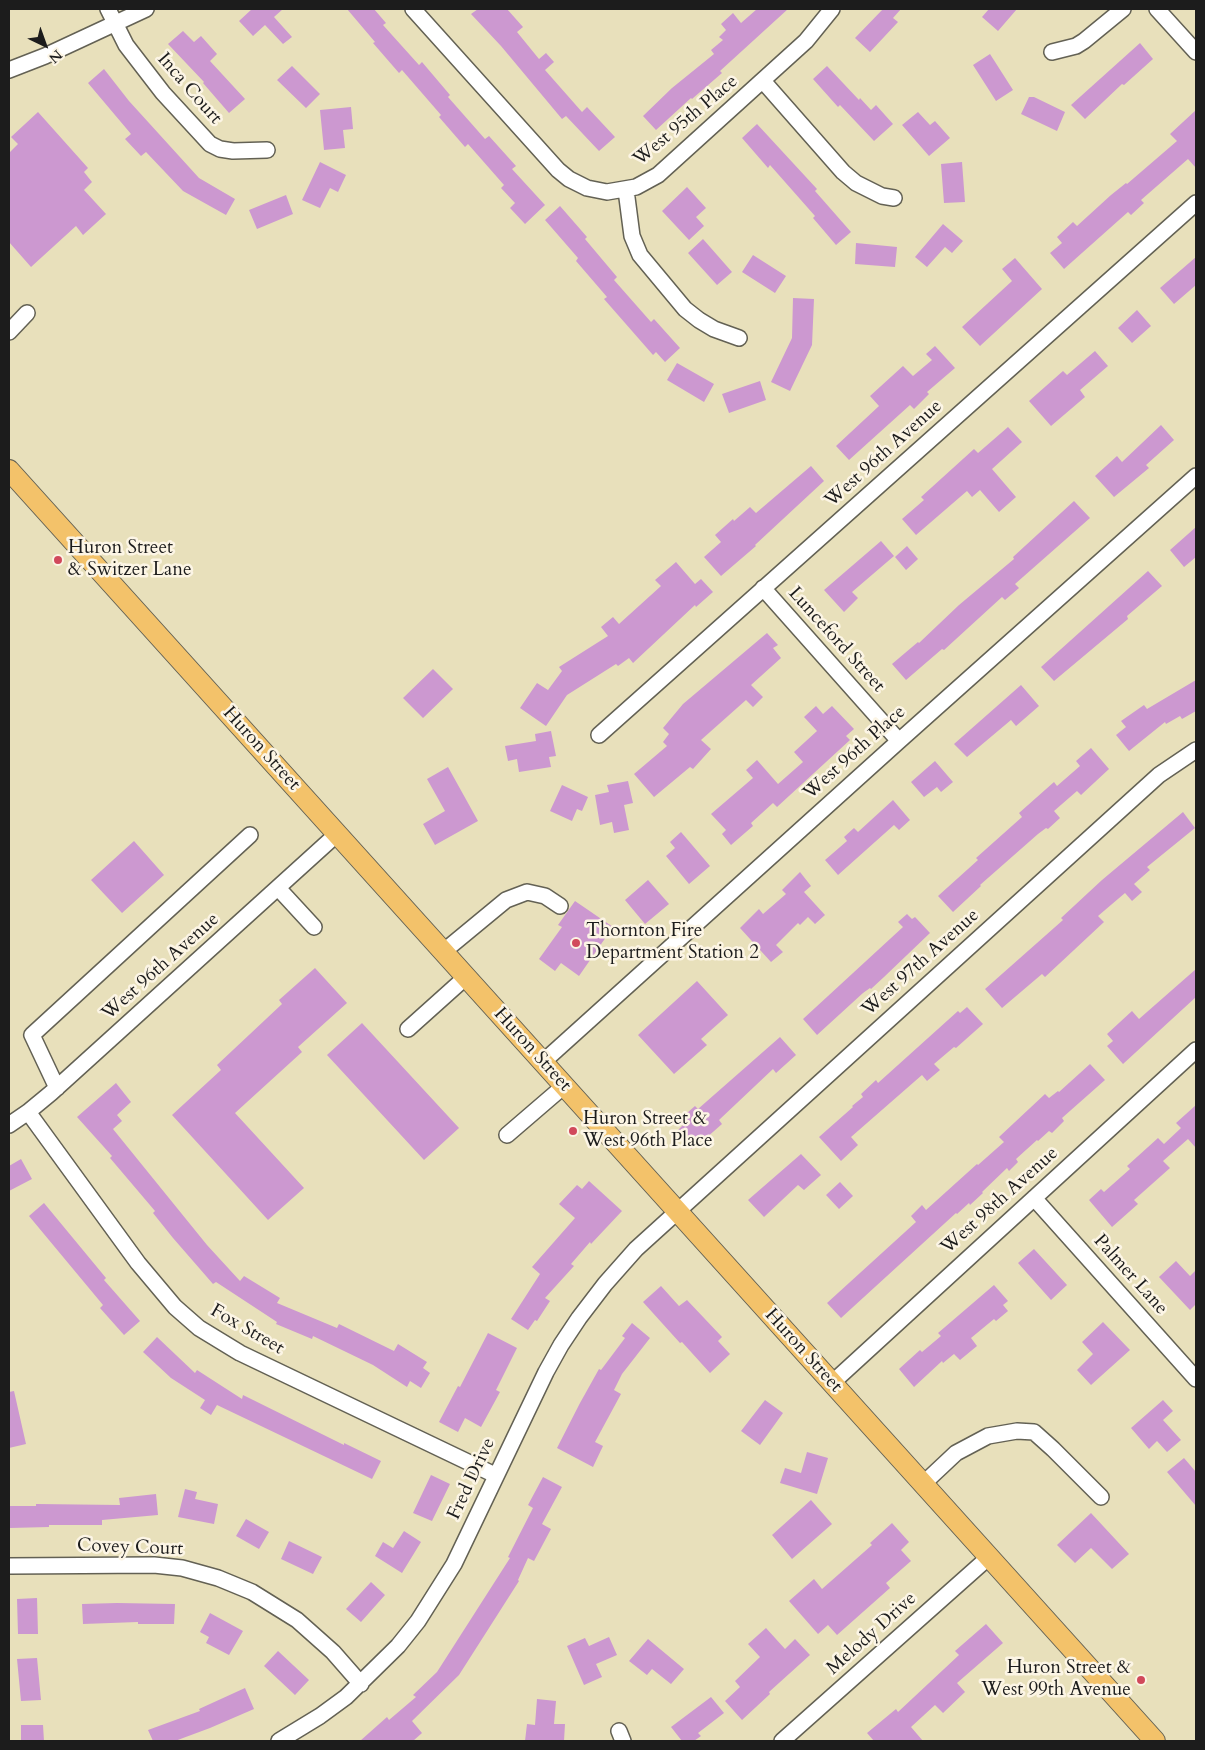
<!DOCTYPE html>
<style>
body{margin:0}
#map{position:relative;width:1205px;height:1750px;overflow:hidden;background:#e8e0bb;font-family:Cardo,serif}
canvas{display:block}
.frame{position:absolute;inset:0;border:10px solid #1c1c1c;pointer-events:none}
.north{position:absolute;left:20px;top:20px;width:50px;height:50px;-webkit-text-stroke:4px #fcf5e5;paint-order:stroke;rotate:138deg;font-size:14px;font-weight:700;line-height:20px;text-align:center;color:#1c1c1c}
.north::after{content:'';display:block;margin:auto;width:18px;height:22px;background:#1c1c1c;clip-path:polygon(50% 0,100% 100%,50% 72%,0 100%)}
</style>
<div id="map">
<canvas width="1205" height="1750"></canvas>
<div class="frame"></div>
<div class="north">N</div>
</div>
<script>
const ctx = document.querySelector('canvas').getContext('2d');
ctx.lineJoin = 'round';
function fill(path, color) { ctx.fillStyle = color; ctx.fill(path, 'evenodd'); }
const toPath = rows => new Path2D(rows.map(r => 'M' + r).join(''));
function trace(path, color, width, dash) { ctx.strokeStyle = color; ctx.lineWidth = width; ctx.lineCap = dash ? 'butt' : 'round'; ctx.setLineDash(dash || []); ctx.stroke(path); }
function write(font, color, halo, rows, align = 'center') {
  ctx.font = font + ' Cardo,serif'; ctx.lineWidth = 5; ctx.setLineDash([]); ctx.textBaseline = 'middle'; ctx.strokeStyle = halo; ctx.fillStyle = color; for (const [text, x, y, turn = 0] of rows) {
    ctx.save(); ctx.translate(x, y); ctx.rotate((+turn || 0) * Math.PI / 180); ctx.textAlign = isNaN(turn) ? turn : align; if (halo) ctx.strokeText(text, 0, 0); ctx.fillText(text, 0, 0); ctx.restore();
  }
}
const building = toPath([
 [252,9,283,9,274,17,292,37,283,44,265,25,253,36,239,21],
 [347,9,374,9,386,23,383,25,419,65,422,62,450,95,448,97,485,139,489,136,516,166,512,169,545,205,525,224,510,208,515,203,501,188,504,185,468,144,465,147,439,117,441,115,402,70,399,73,373,43,375,42],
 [478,9,507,9,523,27,517,32,539,59,546,53,554,62,545,70,582,112,587,107,615,137,599,151,566,116,562,119,501,46,471,14],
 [757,9,788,9,720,71,722,73,692,99,691,98,656,130,643,116,672,88,714,54,711,50,723,40,719,37,726,30,721,24,733,13,741,23],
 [883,9,901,9,893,18,898,22,870,52,855,38],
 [989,9,1017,9,998,31,982,17],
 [183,31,194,42,201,36,217,54,210,61,245,99,229,113,203,83,204,82,168,44],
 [1140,43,1153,59,1124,85,1122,84,1085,119,1071,105],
 [990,54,1013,90,996,101,973,65],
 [292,66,320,94,306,108,277,80],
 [827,66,859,100,860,98,871,110,876,105,893,124,874,141,840,105,838,107,813,79],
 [104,69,129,101,199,178,235,199,226,215,183,191,146,152,141,156,125,139,131,134,88,83],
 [1029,97,1034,97,1065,112,1057,131,1021,114],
 [351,107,353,129,343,130,345,148,324,150,320,110],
 [1196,110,1196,168,1188,159,1141,200,1144,203,1131,215,1128,212,1064,269,1050,253,1062,243,1057,237,1073,222,1077,226,1111,195,1126,183,1127,184,1177,141,1170,134],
 [38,112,88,168,84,172,92,182,84,190,106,214,83,235,76,226,31,267,9,242,9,153,18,144,11,137],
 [918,112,930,125,935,121,950,138,929,156,902,125],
 [757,124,817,189,815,191,851,232,836,245,813,218,815,216,770,165,768,168,742,138],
 [320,162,346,175,338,192,330,188,320,208,302,200],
 [962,162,965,202,944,203,941,164],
 [687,187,706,208,696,217,704,226,689,240,662,211],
 [286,195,293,214,257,229,249,210],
 [560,206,587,237,585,239,617,277,614,280,651,322,654,319,680,348,665,362,656,352,653,355,604,299,607,297,576,261,578,258,545,220],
 [943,224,963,241,952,253,945,247,927,267,915,257],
 [703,239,732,272,717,285,688,253],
 [856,243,897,247,895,267,855,264],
 [753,255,786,276,775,293,742,272],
 [1196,257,1196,285,1174,304,1160,288],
 [1015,258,1042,289,980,346,962,327,1012,281,1002,269],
 [793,298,814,299,812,345,790,391,771,382,792,338],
 [1137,310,1151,326,1132,343,1118,328],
 [935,346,955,368,927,392,929,394,914,409,910,405,849,460,836,446,879,406,870,396,903,366,913,376,932,360,926,354],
 [1095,351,1108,366,1080,390,1085,397,1051,426,1029,401,1063,371,1067,375],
 [677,363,714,384,704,402,667,380],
 [760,381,766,400,729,413,722,394],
 [1161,425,1174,440,1146,465,1149,468,1114,497,1095,476,1117,456,1122,462],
 [1008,427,1022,442,992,469,1016,497,999,512,980,490,972,497,967,491,916,535,902,519,924,500,921,497,974,449,978,453],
 [811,466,824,481,755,545,756,546,721,576,704,557,721,542,715,535,733,519,734,521,750,507,756,513],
 [1074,501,1090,518,1015,584,1019,588,1005,600,1002,597,944,650,942,649,906,680,892,664,918,642,919,643,959,605,1014,559,1013,557],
 [1196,527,1196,557,1184,567,1170,550],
 [881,541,894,556,852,592,858,598,844,612,824,590],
 [907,546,918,559,906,570,895,557],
 [676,562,695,584,701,579,713,592,696,607,695,605,633,663,629,658,618,666,616,664,567,695,546,726,520,708,537,683,548,690,562,671,559,667,608,636,601,627,613,617,619,624,661,586,655,580],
 [1148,571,1162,586,1127,616,1128,619,1054,681,1041,667],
 [767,633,778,645,773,648,781,658,751,685,763,697,753,707,746,700,701,740,711,749,693,769,690,767,654,797,634,774,667,746,663,742,669,734,663,728,683,704],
 [433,669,453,689,423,718,403,698],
 [1196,680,1196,711,1182,719,1180,716,1166,724,1165,722,1129,751,1116,735,1126,727,1121,721,1144,705,1147,709],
 [1021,685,1039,706,1016,726,1011,720,967,757,954,744],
 [816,706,823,714,832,706,854,729,846,736,850,740,777,807,773,803,751,823,753,826,731,845,722,834,726,830,711,814,753,778,746,770,757,760,778,784,803,762,794,752,817,731,804,717],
 [551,731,556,756,549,757,551,767,519,772,517,759,508,761,505,746,536,741,535,734],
 [1091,748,1109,769,1081,795,1077,791,1054,811,1060,818,1048,829,1046,828,1038,834,980,885,981,886,953,912,938,896,978,860,976,858,1022,817,1019,813,1054,782,1057,786,1080,766,1076,761],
 [935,761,953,782,941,792,937,787,924,797,911,782],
 [448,767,478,821,435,845,423,824,445,811,427,779],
 [628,781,633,803,624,805,629,830,614,833,612,822,600,825,595,795,609,792,607,785],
 [562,785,588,797,582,811,577,809,572,821,550,811],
 [893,800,910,820,899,830,894,825,838,875,825,860,847,841,844,837,854,828,858,832],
 [1183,812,1195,828,1147,867,1150,870,1134,884,1142,892,1132,901,1125,893,1098,916,1104,922,1074,950,1045,977,1042,974,1002,1008,985,989,1063,920,1061,918,1102,880],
 [681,832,710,866,689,884,666,856,675,848,670,842],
 [134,841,164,875,122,913,91,880],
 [800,872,811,886,804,892,825,915,815,924,808,917,800,925,798,923,776,945,783,952,771,962,740,928,759,909,763,914,786,894,782,890],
 [648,880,669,904,645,924,625,900],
 [575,901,613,927,579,976,561,963,555,971,539,959,562,927,558,925],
 [907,914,912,919,915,917,930,933,884,977,871,989,870,988,863,993,817,1035,803,1019,903,927,898,922],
 [315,968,347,1003,298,1047,302,1052,235,1113,304,1188,268,1220,172,1115,221,1070,217,1065,282,1004,279,1000],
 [1196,969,1196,997,1123,1064,1107,1046,1113,1041,1107,1034,1132,1011,1139,1019],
 [697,981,728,1015,701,1039,707,1045,674,1074,638,1035],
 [967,1007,983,1024,956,1048,954,1047,934,1064,940,1070,927,1081,922,1075,851,1137,858,1145,841,1161,819,1137,853,1107,852,1106,863,1097,861,1094,876,1080,878,1083,958,1011,960,1013],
 [362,1023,459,1128,424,1160,327,1055],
 [780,1037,796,1055,776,1073,773,1069,719,1120,722,1124,705,1139,704,1137,691,1149,675,1133,685,1123,680,1119,695,1106,698,1109],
 [1090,1064,1105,1080,1062,1118,1064,1121,1052,1133,1049,1131,1038,1141,1037,1140,1016,1159,1018,1162,1009,1171,1007,1168,982,1192,983,1193,970,1205,969,1203,957,1214,956,1213,841,1318,827,1303,916,1222,911,1216,922,1205,926,1210,977,1164,978,1165,1004,1142,999,1137,1045,1094,1049,1098,1058,1091,1059,1092],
 [116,1083,131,1102,117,1115,122,1121,113,1129,207,1245,240,1281,244,1276,280,1298,277,1303,337,1328,339,1324,394,1351,398,1344,427,1362,423,1368,430,1373,421,1388,410,1381,407,1387,373,1365,313,1336,312,1339,276,1324,277,1322,216,1282,213,1284,173,1238,153,1213,155,1211,110,1158,112,1156,77,1117],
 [1196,1105,1196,1148,1188,1139,1163,1161,1170,1168,1134,1200,1138,1204,1112,1227,1089,1200,1101,1189,1104,1192,1130,1169,1127,1166,1158,1138,1164,1144,1181,1128,1176,1123],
 [801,1154,821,1175,804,1190,798,1185,764,1217,748,1200],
 [21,1159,32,1179,9,1191,9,1166],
 [589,1181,622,1211,591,1244,590,1242,571,1264,574,1266,545,1298,550,1301,537,1321,535,1320,528,1330,511,1319,540,1274,532,1267,575,1218,559,1204,577,1185,582,1189],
 [840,1182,853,1196,839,1209,826,1195],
 [44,1203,106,1278,104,1280,140,1321,124,1335,100,1308,103,1305,29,1216],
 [1034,1249,1067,1285,1051,1300,1018,1263],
 [1176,1261,1190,1276,1196,1270,1196,1304,1190,1310,1159,1277],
 [994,1285,1008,1301,1003,1305,1008,1311,996,1321,994,1319,971,1338,977,1346,960,1360,954,1354,943,1363,942,1361,914,1387,899,1369,920,1350,922,1352,941,1336,938,1333],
 [661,1286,679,1306,687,1300,722,1337,718,1341,730,1354,710,1373,682,1342,680,1343,643,1302],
 [1103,1322,1130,1350,1091,1385,1077,1370,1093,1354,1082,1342],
 [632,1323,650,1338,622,1374,614,1390,621,1394,595,1442,603,1446,593,1467,557,1448,580,1403,599,1369,601,1370,625,1338,622,1336],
 [488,1333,517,1348,496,1390,500,1392,481,1427,465,1418,458,1432,439,1422,458,1386,460,1387],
 [157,1337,195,1373,197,1370,242,1399,243,1395,344,1445,344,1443,381,1461,372,1479,217,1405,211,1415,200,1408,205,1400,171,1378,143,1352],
 [14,1391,26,1444,9,1448,9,1392],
 [765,1400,783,1413,760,1445,741,1431],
 [1163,1400,1173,1411,1163,1420,1181,1440,1167,1452,1157,1441,1149,1449,1131,1428],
 [807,1452,828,1458,817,1494,780,1483,785,1468,801,1473],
 [1184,1458,1196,1472,1196,1506,1167,1472],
 [431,1475,450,1484,432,1521,413,1513],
 [543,1477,562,1487,542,1524,551,1529,534,1561,528,1558,518,1580,519,1581,459,1675,412,1721,422,1733,413,1741,360,1741,387,1717,389,1720,416,1697,413,1695,437,1672,510,1558,508,1557,533,1508,528,1505],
 [185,1489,197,1492,195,1499,218,1504,214,1524,178,1517],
 [156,1494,158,1515,102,1520,102,1525,49,1525,49,1527,10,1528,10,1506,36,1506,36,1504,120,1505,119,1498],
 [811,1500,832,1524,792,1559,772,1535],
 [1091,1513,1129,1554,1112,1569,1091,1548,1075,1563,1057,1545],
 [246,1519,269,1532,259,1549,236,1536],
 [892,1523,909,1542,901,1550,911,1561,886,1583,890,1588,837,1635,828,1625,818,1634,789,1601,814,1579,822,1589,872,1545,870,1543],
 [404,1531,421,1542,402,1573,375,1556,383,1542,393,1548],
 [289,1541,322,1557,313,1574,281,1559],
 [371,1582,385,1595,361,1622,346,1609],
 [37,1598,38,1634,18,1634,17,1599],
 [117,1603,175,1604,174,1624,138,1624,138,1622,83,1624,82,1604],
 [210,1613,243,1631,229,1655,206,1643,209,1637,200,1632],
 [986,1624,1003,1643,957,1683,965,1692,943,1713,935,1705,911,1727,923,1741,874,1741,867,1733,896,1709,898,1712,959,1655,955,1651],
 [766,1628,785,1649,795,1639,810,1655,769,1692,770,1694,742,1720,725,1701,740,1687,735,1681,760,1657,748,1644],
 [609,1637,617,1655,596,1664,602,1677,584,1685,567,1646,585,1638,589,1646],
 [648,1639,684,1669,671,1684,652,1669,647,1675,629,1661],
 [278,1651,309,1680,295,1695,264,1666],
 [37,1658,41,1700,21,1701,17,1659],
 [245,1688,254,1709,210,1728,175,1741,153,1741,148,1730,200,1711,199,1709],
 [711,1697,724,1713,698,1733,701,1736,694,1741,682,1741,671,1727],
 [537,1699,556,1701,554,1724,565,1724,564,1741,525,1741,527,1724,535,1725],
 [21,1725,43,1725,44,1741,21,1741]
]);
const minor = toPath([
 [108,9,126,45,163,93,210,144,220,149,233,151,267,150],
 [413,9,558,170,569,179,587,188,607,192,636,187,658,175,806,41,832,9],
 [1157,9,1196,52],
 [1052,52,1076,46,1084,41,1123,9],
 [9,70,45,56,146,9],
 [763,81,843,172,856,183,882,196,894,198],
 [626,190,632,236,640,255,685,309,699,320,714,329,739,338],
 [9,332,27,313],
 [763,588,899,741],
 [599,735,1196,203],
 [278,888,314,927],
 [443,952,506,900,527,892,545,896,560,906],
 [408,1029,466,977],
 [543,1062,899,741,1196,476],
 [57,1088,32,1035,250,835],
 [28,1112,138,1263,175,1307,199,1328,240,1353,495,1475],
 [9,1125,28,1112,51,1093,337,834],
 [507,1135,564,1086],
 [1034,1198,1196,1379],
 [832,1383,1196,1050],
 [923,1484,956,1453,988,1436,1017,1431,1034,1432,1053,1449,1101,1497],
 [9,1566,154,1565,182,1568,218,1578,252,1592,297,1620,333,1652,361,1684],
 [619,1731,623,1741],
 [279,1741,320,1716,346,1697,398,1646,418,1621,454,1564,546,1372,561,1345,579,1318,605,1284,636,1249,1159,775,1196,750],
 [782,1741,989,1557]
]);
const major = toPath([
 [9,470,1155,1741]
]);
const markers = [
 [58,560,5,"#d1495b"],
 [576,943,5,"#d1495b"],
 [573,1131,5,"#d1495b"],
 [1141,1680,5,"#d1495b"]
];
const streetNames = [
 ["Inca Court",189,89,49],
 ["West 95th Place",686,121,-40],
 ["West 96th Avenue",884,454,-42],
 ["Lunceford Street",836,640,48],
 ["Huron Street",261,749,48],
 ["West 96th Place",855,753,-42],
 ["West 97th Avenue",921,963,-42],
 ["West 96th Avenue",161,967,-42],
 ["Huron Street",532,1050,48],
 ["West 98th Avenue",1000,1201,-42],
 ["Palmer Lane",1130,1275,48],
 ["Fox Street",247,1330,30],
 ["Huron Street",803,1351,48],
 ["Fred Drive",472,1479,-65],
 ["Covey Court",130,1548,2],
 ["Melody Drive",872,1634,-42]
];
const poiNames = [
 ["Huron Street",68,549],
 ["& Switzer Lane",68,571],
 ["Thornton Fire",586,932],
 ["Department Station 2",586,954],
 ["Huron Street &",583,1120],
 ["West 96th Place",583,1142],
 ["Huron Street &",1131,1669,"right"],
 ["West 99th Avenue",1131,1691,"right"]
];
fill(building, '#cc98d0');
trace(minor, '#636154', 18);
trace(major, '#636154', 22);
trace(minor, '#fff', 15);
trace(major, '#f3c26a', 20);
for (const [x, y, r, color] of markers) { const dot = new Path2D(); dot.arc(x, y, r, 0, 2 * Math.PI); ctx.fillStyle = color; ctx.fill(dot); trace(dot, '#fcf5e5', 2); }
write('19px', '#1c1c1c', '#fcf5e5', streetNames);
write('19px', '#1c1c1c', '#fcf5e5', poiNames, 'left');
</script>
